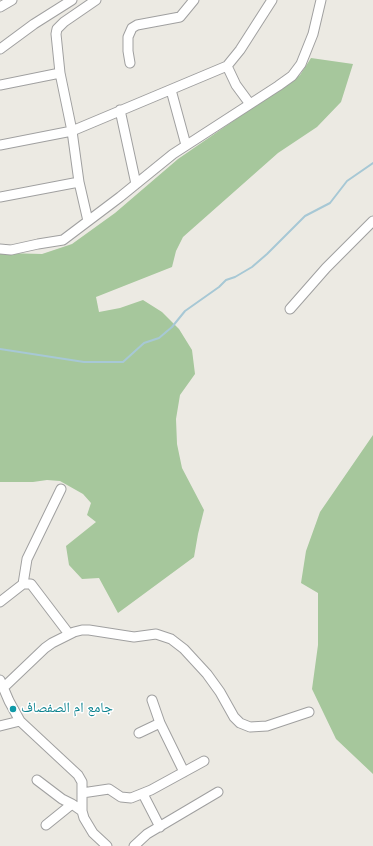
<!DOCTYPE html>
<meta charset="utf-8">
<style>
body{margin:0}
canvas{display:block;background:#eceae3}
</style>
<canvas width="373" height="846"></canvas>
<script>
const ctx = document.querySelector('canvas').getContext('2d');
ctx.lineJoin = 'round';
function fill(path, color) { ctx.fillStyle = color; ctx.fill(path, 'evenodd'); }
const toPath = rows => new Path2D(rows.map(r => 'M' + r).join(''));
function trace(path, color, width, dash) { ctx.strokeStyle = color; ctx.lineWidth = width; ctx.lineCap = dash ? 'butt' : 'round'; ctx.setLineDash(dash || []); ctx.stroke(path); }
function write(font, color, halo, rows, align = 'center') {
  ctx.font = font + ' "Nunito Sans","Noto Naskh Arabic",sans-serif'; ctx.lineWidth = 3; ctx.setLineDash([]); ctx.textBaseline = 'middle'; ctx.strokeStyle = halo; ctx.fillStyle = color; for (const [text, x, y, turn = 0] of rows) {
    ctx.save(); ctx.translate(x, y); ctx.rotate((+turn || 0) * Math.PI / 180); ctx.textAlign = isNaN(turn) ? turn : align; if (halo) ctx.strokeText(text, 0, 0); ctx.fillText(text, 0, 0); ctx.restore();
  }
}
const forest = toPath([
 [311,58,353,64,341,102,317,127,278,153,183,237,176,251,172,267,96,297,99,312,120,308,143,300,162,312,179,329,192,350,195,374,180,395,176,419,177,444,182,468,204,510,198,534,194,557,118,613,99,578,82,579,69,565,66,546,96,522,87,515,91,503,83,494,60,481,47,480,33,482,0,482,0,251,6,253,42,254,72,244,115,213,178,159,300,75],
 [373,435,373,774,336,739,312,689,318,645,318,593,301,583,306,551,320,512]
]);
const stream = toPath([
 [0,349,84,362,123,362,144,343,159,338,172,327,185,311,219,287,226,280,235,277,252,267,267,254,305,216,330,203,347,181,373,163]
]);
const minor = toPath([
 [0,7,12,0],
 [0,49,34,24,72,0],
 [130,63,128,51,128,37,132,28,137,25,180,17,194,0],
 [227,66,236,85,250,104],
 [0,85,60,73],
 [171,90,186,145],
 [120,110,136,184],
 [0,145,72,131,227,66,240,50,272,0],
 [0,197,79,182],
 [88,221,79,182,72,131,60,73,56,34,57,29,64,22,96,0],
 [0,249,11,250,38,244,63,240,120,197,173,154,278,86,292,76,301,64,313,34,321,0],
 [290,309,326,268,373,221],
 [23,584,27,559,61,489],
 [0,602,23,584,31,584,69,634],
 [0,680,9,701,20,721,78,775,82,782,82,811,84,818,93,833,107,846],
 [3,688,45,648,52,643,74,632,82,630,89,630,134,637,156,634,171,639,184,649,207,674,220,692,234,717,240,723,250,727,267,726,309,712],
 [152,700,160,723,184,772],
 [0,726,20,721],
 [139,733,160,723],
 [37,780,62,799,72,804,82,811],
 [82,793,109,789,121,797,131,798,151,790,204,761],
 [143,794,160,827],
 [46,825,72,804],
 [134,846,147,834,218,792]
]);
const markers = [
 [13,709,4,"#0f9aa8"]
];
const cultureNames = [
 ["جامع ام الصفصاف",21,709]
];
fill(forest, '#a6c79c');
trace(stream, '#a7c8d5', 2);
trace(minor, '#a0a0a0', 11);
trace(minor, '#fff', 9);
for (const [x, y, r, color] of markers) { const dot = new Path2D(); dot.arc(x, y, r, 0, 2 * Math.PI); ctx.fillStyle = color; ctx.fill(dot); trace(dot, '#fff', 1.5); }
write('14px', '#0d838f', '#fff', cultureNames, 'left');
</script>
